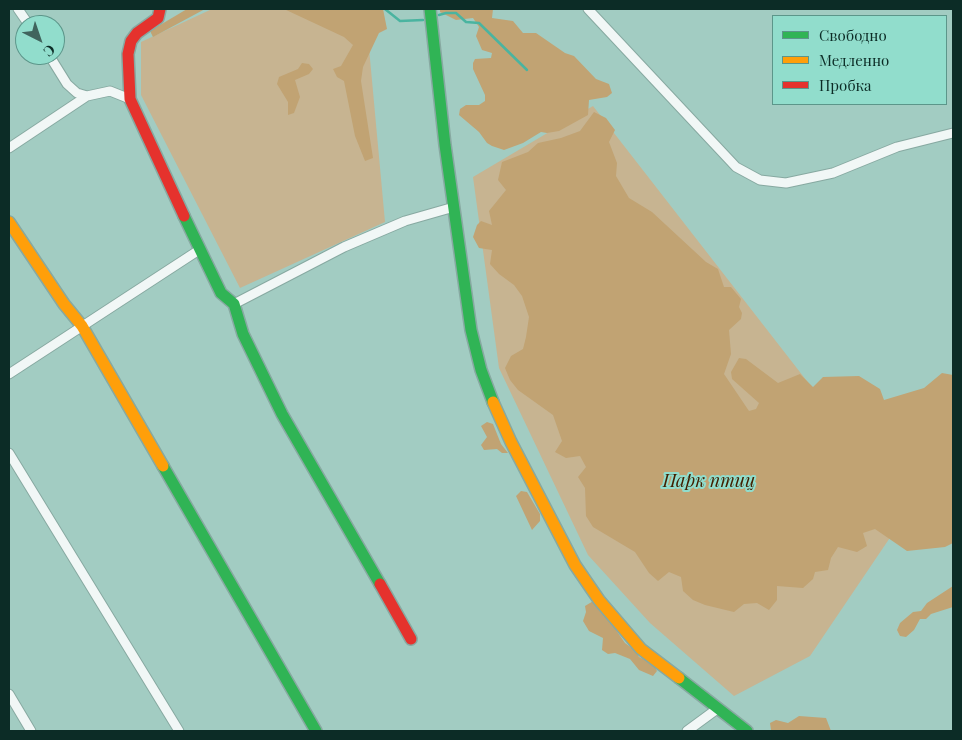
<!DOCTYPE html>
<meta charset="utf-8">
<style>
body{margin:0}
#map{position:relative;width:962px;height:740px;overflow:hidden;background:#a2ccc2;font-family:"Playfair Display",serif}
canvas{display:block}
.frame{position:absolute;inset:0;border:10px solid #0c2c26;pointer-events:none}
.legend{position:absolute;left:772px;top:15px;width:175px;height:90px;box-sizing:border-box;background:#91ddcc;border:1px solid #5c968a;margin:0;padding:6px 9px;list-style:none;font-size:15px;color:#0c2c26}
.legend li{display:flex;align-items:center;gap:10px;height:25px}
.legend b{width:25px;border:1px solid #5c968a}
.north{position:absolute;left:15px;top:15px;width:50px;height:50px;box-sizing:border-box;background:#91ddcc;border:1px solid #5c968a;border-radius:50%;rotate:139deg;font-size:14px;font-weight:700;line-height:20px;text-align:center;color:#0c2c26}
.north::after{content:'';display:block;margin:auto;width:18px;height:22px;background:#40645d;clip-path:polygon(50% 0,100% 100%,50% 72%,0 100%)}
</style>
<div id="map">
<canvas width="962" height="740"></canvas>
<div class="frame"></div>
<ul class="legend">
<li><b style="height:6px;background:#30b455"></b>Свободно</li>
<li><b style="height:6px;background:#ff9f0a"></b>Медленно</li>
<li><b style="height:6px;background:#e5322d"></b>Пробка</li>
</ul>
<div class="north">С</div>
</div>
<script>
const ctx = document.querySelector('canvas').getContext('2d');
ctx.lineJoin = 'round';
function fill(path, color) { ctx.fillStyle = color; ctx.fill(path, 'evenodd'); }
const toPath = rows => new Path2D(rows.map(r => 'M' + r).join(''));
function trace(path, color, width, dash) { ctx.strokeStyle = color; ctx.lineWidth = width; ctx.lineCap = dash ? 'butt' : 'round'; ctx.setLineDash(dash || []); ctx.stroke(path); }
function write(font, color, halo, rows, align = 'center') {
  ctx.font = font + ' "Playfair Display",serif'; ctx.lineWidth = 4; ctx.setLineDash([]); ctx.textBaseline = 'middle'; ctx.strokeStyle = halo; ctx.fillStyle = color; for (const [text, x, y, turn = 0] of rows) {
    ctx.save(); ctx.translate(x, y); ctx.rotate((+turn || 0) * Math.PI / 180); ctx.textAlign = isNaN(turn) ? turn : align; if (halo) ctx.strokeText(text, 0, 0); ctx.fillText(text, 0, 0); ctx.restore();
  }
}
const green = toPath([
 [212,9,295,9,369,48,385,222,240,288,141,95,141,42],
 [593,106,908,511,810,656,734,696,650,623,588,555,499,368,473,177]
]);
const forest = toPath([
 [187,9,205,9,153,37,150,31],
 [284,9,383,9,387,29,379,33,363,67,361,81,373,158,365,161,355,136,344,81,337,77,333,69,341,66,353,45,344,37],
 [440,9,493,9,492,18,513,21,523,33,536,33,565,53,574,56,596,79,609,84,612,93,607,97,589,100,588,115,559,131,547,133,541,132,523,143,504,150,492,146,487,143,479,132,459,115,460,109,466,105,479,105,485,101,485,95,473,69,473,63,475,59,491,58,492,53,482,50,476,36,479,27,473,18,456,20,440,12],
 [302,63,309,64,313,69,309,74,295,80,300,97,294,113,288,115,288,102,277,84,279,77,298,69],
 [594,112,606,118,615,130,609,142,617,163,616,176,629,198,652,212,706,262,718,269,724,287,731,287,741,299,739,307,742,313,741,319,729,330,731,354,724,374,749,411,756,409,759,403,732,379,731,372,739,358,746,359,778,383,800,374,813,387,823,377,859,376,880,389,884,400,924,388,942,373,953,375,953,543,945,547,907,551,875,529,863,533,867,546,857,552,838,547,831,558,828,570,815,572,813,579,803,588,777,586,777,600,769,610,757,603,744,604,734,612,705,605,693,600,683,591,681,577,669,572,658,581,649,573,635,552,593,527,586,516,585,488,578,477,586,467,580,456,566,458,555,452,562,441,553,415,518,390,510,380,505,368,511,356,523,349,526,337,529,317,522,296,514,285,499,274,490,264,492,250,479,248,473,237,477,225,481,221,492,225,489,211,506,190,498,180,502,162,528,152,538,143,561,138,580,131],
 [487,422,493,424,501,444,508,453,502,453,497,449,484,450,481,445,487,437,481,426],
 [521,491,527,492,540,514,540,521,532,530,516,496],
 [953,586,953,607,931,614,926,619,920,619,914,630,906,637,900,636,897,630,900,623,913,612,921,611,927,603],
 [595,600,625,643,636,651,639,657,653,664,657,671,653,676,639,670,630,659,615,653,608,654,602,650,603,638,589,631,583,621,586,612,585,606],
 [799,716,826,718,831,731,771,730,770,723,776,720,788,723]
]);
const stream = toPath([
 [385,9,400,21,423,20],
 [439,15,446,13,456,13,466,22,479,23,527,70]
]);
const street = toPath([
 [18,9,29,25],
 [588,9,736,167,760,180,786,183,833,173,897,147,953,133],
 [49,55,67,84,77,93,87,96,110,91,130,99],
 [9,148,87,96],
 [234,304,344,247,405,221,454,207],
 [9,374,199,250],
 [9,453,179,731],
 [9,694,31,731],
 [687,731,717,709]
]);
const fast = toPath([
 [430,9,445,145,471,330,481,370,493,402],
 [184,216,221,293,234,304,243,334,282,414,380,584],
 [163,466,316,731],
 [679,678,747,731]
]);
const slow = toPath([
 [9,222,64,304,82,326,163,466],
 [493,402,511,442,575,565,599,600,641,649,679,678]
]);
const jam = toPath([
 [160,9,158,18,137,33,131,41,128,54,130,99,184,216],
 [380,584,411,639]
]);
const parkNames = [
 ["Парк птиц",709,481]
];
fill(green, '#c7b491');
fill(forest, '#c1a373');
trace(stream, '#4ab4a0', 2.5);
trace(street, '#87a9a1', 11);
trace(fast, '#87a9a1', 14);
trace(slow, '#87a9a1', 14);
trace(jam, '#87a9a1', 14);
trace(street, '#f1f7f6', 9);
trace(fast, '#30b455', 11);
trace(slow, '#ff9f0a', 11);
trace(jam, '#e5322d', 11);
write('italic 18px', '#422000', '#91ddcc', parkNames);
</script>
